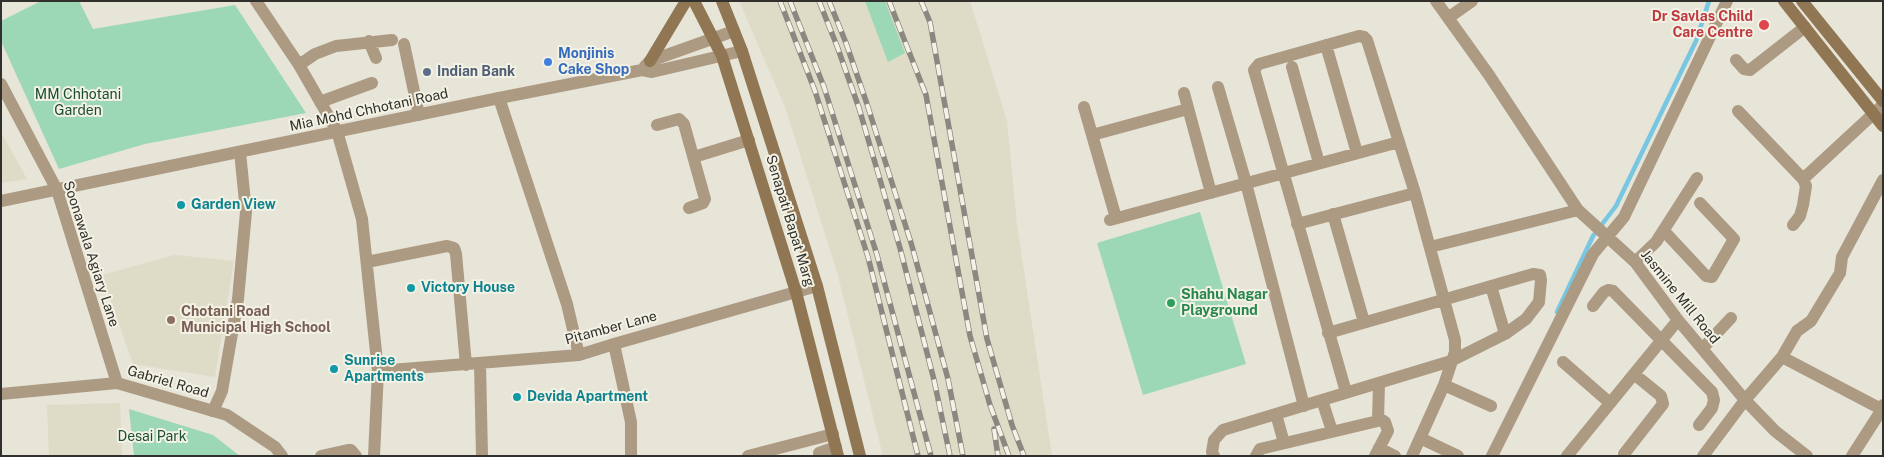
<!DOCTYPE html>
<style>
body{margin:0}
#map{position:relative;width:1884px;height:457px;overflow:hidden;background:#e7e4d8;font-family:"Public Sans",sans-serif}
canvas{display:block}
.frame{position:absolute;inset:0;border:2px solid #31302c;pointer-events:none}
</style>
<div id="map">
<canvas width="1884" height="457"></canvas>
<div class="frame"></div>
</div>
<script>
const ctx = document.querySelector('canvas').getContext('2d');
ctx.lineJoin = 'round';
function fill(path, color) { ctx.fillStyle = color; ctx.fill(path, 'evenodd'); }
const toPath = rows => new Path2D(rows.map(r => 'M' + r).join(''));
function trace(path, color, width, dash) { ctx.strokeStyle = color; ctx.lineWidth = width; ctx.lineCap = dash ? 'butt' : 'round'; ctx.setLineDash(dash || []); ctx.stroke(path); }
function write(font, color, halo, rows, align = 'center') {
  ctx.font = font + ' "Public Sans",sans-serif'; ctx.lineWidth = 4; ctx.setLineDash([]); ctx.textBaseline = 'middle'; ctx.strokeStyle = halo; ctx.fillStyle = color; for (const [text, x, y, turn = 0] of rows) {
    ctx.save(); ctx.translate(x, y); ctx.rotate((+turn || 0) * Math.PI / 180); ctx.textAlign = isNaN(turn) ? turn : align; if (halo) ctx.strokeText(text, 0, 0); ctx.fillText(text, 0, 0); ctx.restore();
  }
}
const built = toPath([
 [739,1,970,1,1007,121,1017,225,1052,456,883,456,837,272,785,107],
 [1,132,27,179,1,183],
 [175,255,234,261,215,377,133,364,102,275],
 [120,403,122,456,49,456,47,405]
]);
const green = toPath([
 [41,1,79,1,93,29,235,5,306,113,145,144,59,169,1,41,1,21],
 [865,1,885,1,905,53,888,62],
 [1200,212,1246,364,1143,395,1097,243],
 [129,409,213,435,240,456,134,456]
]);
const stream = toPath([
 [1557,312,1593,236,1616,206,1696,41,1709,1]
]);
const minor = toPath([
 [256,1,299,65,337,131,362,219,378,371,374,456],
 [1436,1,1489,75,1578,210,1635,262,1678,320,1745,400,1775,431,1807,456],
 [1448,18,1472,1],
 [369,41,376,58],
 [404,44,419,115],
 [1326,45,1357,153],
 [1736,60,1744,69,1750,70,1805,27],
 [299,65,315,54,336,46,392,40],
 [1292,67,1319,163],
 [1,84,57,190,117,383],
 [1218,87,1246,183,1304,406],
 [1184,93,1211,193],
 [499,98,567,304,579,355],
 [320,102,372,83],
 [1084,107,1116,218],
 [1738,111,1803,179],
 [657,125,679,119,684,124,705,199,703,203,689,208],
 [1092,135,1188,109],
 [694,157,749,140],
 [1333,214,1364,322],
 [1110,220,1399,142],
 [1297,224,1415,193],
 [1793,225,1800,216,1803,205,1806,186,1803,179,1883,105],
 [1664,231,1706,276,1712,277,1734,239,1700,203],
 [1430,247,1578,210],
 [367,262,447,246,454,248,456,254,466,365],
 [1635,262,1656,242,1697,178],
 [1491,286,1505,334],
 [1593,306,1604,292,1608,290,1613,291,1712,392,1714,400,1712,408,1699,425],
 [614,344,631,422,631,456],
 [1703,348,1731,318],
 [1782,357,1883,410],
 [1563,362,1610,403],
 [480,364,482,456],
 [378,371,579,355,614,344,817,286],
 [1444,385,1491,406],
 [1346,392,1254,70,1259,64,1359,36,1364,37,1367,40,1415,193,1455,340,1455,352,1444,385,1412,456],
 [1322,400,1332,431],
 [213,411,222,391,238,299,246,212,240,152],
 [1276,414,1284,443],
 [1378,420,1379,383],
 [1420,438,1458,456],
 [1379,448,1395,456],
 [819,453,836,447],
 [1624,454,1663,404,1661,396,1634,374],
 [321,456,348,450,351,450,356,456],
 [748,456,833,434],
 [1214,456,1212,452,1214,440,1223,430,1451,361,1505,334,1526,319,1539,302,1541,280,1540,275,1533,274,1328,333],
 [1256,456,1260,449,1382,420,1385,422,1388,431,1375,456],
 [1492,456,1593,254,1624,217,1727,1],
 [1567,456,1678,320],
 [1703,456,1745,400,1782,357,1797,331,1811,321,1840,273,1842,257,1883,180],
 [1852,456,1879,414,1883,405]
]);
const tertiary = toPath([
 [645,66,650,61,734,31],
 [1,201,499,98,642,70,652,72,742,51],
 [1,394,117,383,227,415,275,447,282,456]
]);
const secondary = toPath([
 [694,1,722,56,796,292,838,456],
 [722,1,742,51,817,286,860,456],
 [1784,1,1883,126],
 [1802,1,1883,101],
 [650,61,686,1]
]);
const rail = toPath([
 [780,1,815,91,868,257,918,456],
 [790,1,824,87,877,255,931,456],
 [819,1,837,46,859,108,900,248,934,380,950,456],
 [829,1,846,43,867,104,912,246,948,379,963,456],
 [889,1,926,95,970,336,990,405,1009,456],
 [921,1,930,22,987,339,1012,425,1024,456],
 [994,429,998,456]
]);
const markers = [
 [1764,25,6,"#e0444e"],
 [548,62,5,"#3f7fe0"],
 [427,72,5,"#5c6f8a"],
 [181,205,5,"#0f9aa8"],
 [411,288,5,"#0f9aa8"],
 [1171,303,5,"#2e9e5b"],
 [171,320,5,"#8d6e63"],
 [334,369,5,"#0f9aa8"],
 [517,397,5,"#0f9aa8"]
];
const healthNames = [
 ["Dr Savlas Child",1753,17],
 ["Care Centre",1753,33]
];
const shopNames = [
 ["Monjinis",558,54],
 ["Cake Shop",558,70]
];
const serviceNames = [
 ["Indian Bank",437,72]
];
const parkNames = [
 ["MM Chhotani",78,95],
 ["Garden",78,111],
 ["Desai Park",152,437]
];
const streetNames = [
 ["Mia Mohd Chhotani Road",369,110,-12],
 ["Senapati Bapat Marg",790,221,73],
 ["Soonawala Agiary Lane",91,254,72],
 ["Jasmine Mill Road",1680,297,51],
 ["Pitamber Lane",611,328,-15],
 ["Gabriel Road",168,382,16]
];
const cultureNames = [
 ["Garden View",191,205],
 ["Victory House",421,288],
 ["Sunrise",344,361],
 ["Apartments",344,377],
 ["Devida Apartment",527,397]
];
const leisureNames = [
 ["Shahu Nagar",1181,295],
 ["Playground",1181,311]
];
const educationNames = [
 ["Chotani Road",181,312],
 ["Municipal High School",181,328]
];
fill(built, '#dedbc7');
fill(green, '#9cd8b6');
trace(stream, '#77c6e2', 4.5);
trace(minor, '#ac9a83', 12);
trace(tertiary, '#ac9a83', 12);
trace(secondary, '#907653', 12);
trace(rail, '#8a8880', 5.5);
trace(rail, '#f4f2e5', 4, [11]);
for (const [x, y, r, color] of markers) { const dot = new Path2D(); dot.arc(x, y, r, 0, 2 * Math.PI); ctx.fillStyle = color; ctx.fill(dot); trace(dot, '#f4f2e5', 2); }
write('bold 14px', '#be3a42', '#f4f2e5', healthNames, 'right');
write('bold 14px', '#366cbe', '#f4f2e5', shopNames, 'left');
write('bold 14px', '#4e5e75', '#f4f2e5', serviceNames, 'left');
write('14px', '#1a4e35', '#f4f2e5', parkNames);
write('14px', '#31302c', '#f4f2e5', streetNames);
write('bold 14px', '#0d838f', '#f4f2e5', cultureNames, 'left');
write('bold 14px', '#27864d', '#f4f2e5', leisureNames, 'left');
write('bold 14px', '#785e54', '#f4f2e5', educationNames, 'left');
</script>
